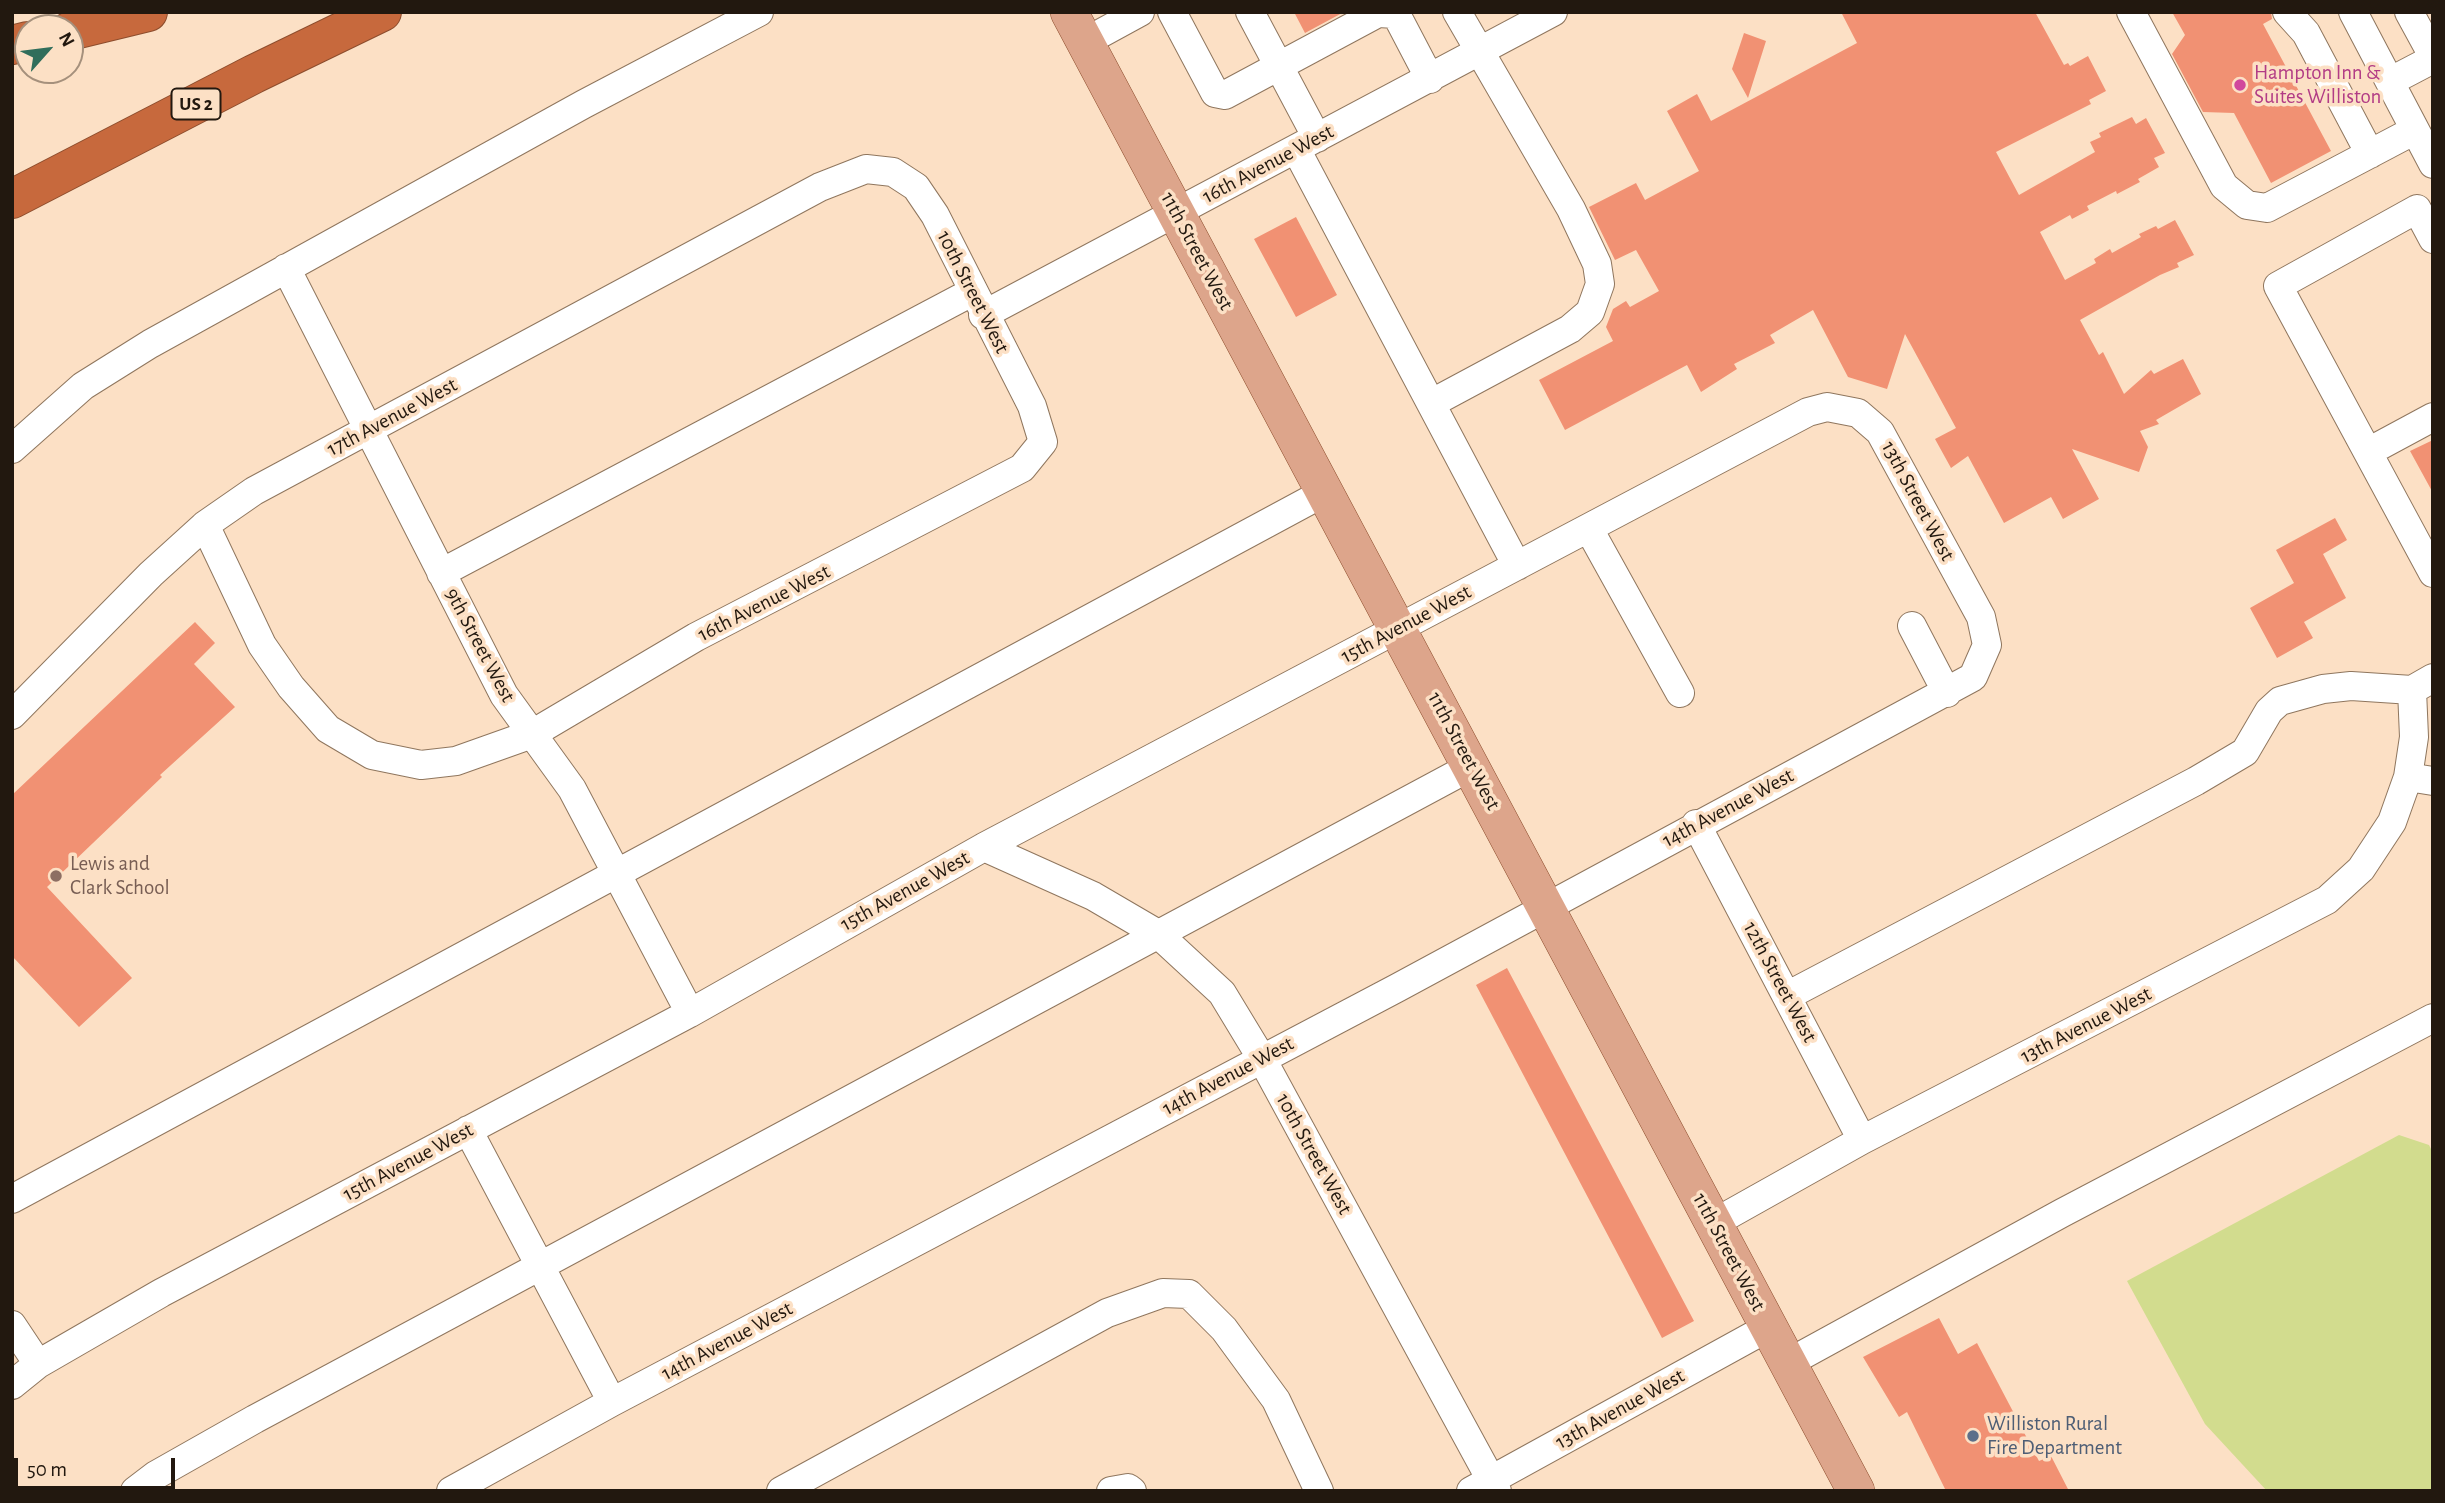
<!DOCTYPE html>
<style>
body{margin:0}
#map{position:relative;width:2445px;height:1503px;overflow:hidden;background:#fce0c5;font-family:"Alegreya Sans",sans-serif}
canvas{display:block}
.frame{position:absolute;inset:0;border:14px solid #22180f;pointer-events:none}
.north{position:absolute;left:14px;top:14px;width:70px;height:70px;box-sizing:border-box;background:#fce0c5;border:2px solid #a5907c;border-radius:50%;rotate:62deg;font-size:19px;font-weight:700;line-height:28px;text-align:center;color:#22180f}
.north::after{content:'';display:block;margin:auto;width:24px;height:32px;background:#316e5b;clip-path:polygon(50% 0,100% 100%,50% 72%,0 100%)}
.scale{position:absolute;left:14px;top:1458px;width:161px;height:32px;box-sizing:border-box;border:4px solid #22180f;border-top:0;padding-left:9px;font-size:21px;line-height:24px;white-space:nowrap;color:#22180f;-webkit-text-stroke:5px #fce0c5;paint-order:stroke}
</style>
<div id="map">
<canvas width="2445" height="1503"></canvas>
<div class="frame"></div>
<div class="north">N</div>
<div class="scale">50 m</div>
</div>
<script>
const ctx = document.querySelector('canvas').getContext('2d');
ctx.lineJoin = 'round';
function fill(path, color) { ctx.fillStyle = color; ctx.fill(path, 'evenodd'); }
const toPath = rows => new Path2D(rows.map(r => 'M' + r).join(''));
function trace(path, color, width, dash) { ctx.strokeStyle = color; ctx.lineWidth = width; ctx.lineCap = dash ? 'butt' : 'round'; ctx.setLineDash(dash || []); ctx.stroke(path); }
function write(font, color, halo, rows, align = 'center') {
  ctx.font = font + ' "Alegreya Sans",sans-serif'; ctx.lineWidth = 7; ctx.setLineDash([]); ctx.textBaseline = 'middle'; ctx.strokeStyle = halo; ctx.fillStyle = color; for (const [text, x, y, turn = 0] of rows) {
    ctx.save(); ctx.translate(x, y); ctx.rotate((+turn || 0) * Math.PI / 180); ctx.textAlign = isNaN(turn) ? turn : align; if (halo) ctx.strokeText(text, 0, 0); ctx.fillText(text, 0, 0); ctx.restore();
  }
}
const green = toPath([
 [2399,1135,2429,1145,2433,1153,2433,1488,2426,1491,2267,1491,2205,1424,2127,1281]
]);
const building = toPath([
 [1294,12,1344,12,1305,33],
 [1841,12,2035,12,2064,65,2068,63,2070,66,2088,56,2106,91,2089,100,2091,104,1996,152,2019,195,2095,152,2090,142,2101,137,2099,133,2132,117,2136,124,2146,118,2165,153,2154,158,2159,167,2138,179,2140,182,2117,194,2116,191,2087,206,2089,210,2072,219,2070,215,2040,232,2065,280,2096,263,2094,259,2110,249,2112,253,2141,237,2139,234,2156,226,2158,229,2175,220,2194,255,2177,263,2179,267,2160,275,2080,320,2099,355,2103,352,2124,394,2151,370,2154,374,2183,359,2201,394,2156,420,2159,424,2140,431,2148,447,2139,472,2072,449,2099,499,2063,519,2051,497,2004,523,1968,456,1951,468,1935,439,1956,428,1905,334,1887,389,1848,377,1813,310,1770,335,1775,343,1734,364,1737,369,1701,392,1687,365,1565,430,1539,380,1613,341,1606,327,1613,309,1626,301,1630,307,1659,291,1636,250,1615,260,1589,207,1636,183,1645,200,1699,171,1667,111,1697,94,1711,121,1857,43],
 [2172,12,2271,12,2272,19,2263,24,2331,151,2271,183,2234,113,2203,112,2172,54,2185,35],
 [1744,33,1766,41,1748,98,1732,69],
 [1296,217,1337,295,1296,317,1254,239],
 [2433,440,2433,493,2410,451],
 [2335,518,2347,540,2323,554,2346,598,2304,622,2313,638,2277,658,2250,608,2294,583,2276,550],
 [195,622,215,643,194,664,235,707,160,775,162,777,47,887,132,978,79,1027,12,956,12,795],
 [1507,968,1694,1321,1662,1338,1476,985],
 [1939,1318,1958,1354,1977,1343,2039,1461,2051,1456,2069,1491,1946,1491,1907,1412,1899,1417,1863,1357]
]);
const minor = toPath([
 [1172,12,1215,93,1225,95,1378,13,1396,14,1430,79],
 [1250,12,1317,138],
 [2131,12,2224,186,2247,205,2267,208,2415,130],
 [2287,12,2306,33,2370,154],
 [2353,12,2433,164],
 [2409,12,2433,56],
 [1085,42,1140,12],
 [2391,81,2433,59],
 [1296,149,1517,566],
 [2433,239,2417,209,2278,286,2433,573],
 [286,268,504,695,572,789,690,1013],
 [983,315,1553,12],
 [1432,403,1570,329,1590,312,1600,284,1597,264,1571,209,1457,12],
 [12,449,83,386,150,344,584,104,759,12],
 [2368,452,2433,417],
 [1589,529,1680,693],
 [441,573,972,292],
 [1912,626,1947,693],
 [12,715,151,574,205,525,254,491,820,187,866,169,893,172,916,187,935,215,1032,406,1043,442,1022,468,696,637,532,734,456,761,421,765,372,755,328,729,291,687,262,645,205,525],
 [2408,777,2433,781],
 [1696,824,1862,1140],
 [984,847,1093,896,1158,934,1222,993,1262,1059,1497,1491],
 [1787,996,2196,781,2245,752,2269,711,2280,701,2323,689,2351,686,2412,690,2433,678],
 [468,1130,612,1402],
 [12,1199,1325,492],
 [1714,1223,1862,1140,2327,900,2361,869,2392,822,2408,777,2414,737,2412,690],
 [12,1325,38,1364],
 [1788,1363,2062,1213,2433,1018],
 [12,1385,38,1364,161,1293,690,1013,984,847,1808,412,1827,407,1858,413,1880,432,1981,617,1987,645,1973,677,1397,988,612,1402,451,1491],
 [135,1491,156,1475,255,1419,1472,766],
 [781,1491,1107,1313,1163,1293,1189,1294,1224,1329,1276,1400,1319,1491],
 [1111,1491,1128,1488,1132,1491],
 [1471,1491,1769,1327]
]);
const major = toPath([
 [1069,12,1856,1491]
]);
const highway = toPath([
 [70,31,148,12],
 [12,45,28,41],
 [12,199,254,74,382,12]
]);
const markers = [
 [2240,85,7,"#d1479c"],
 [56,876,7,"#8d6e63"],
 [1973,1436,7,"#5c6f8a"]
];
const shields = [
 [196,104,49]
];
const shieldNames = [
 ["US 2",196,104]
];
const hotelNames = [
 ["Hampton Inn &",2254,73],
 ["Suites Williston",2254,97]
];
const streetNames = [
 ["16th Avenue West",1268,164,-28],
 ["11th Street West",1197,251,62],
 ["10th Street West",973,292,63],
 ["17th Avenue West",392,417,-28],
 ["13th Street West",1918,501,62],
 ["16th Avenue West",764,603,-27],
 ["15th Avenue West",1406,624,-28],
 ["9th Street West",480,645,62],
 ["11th Street West",1464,751,62],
 ["14th Avenue West",1728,808,-28],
 ["15th Avenue West",905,891,-29],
 ["12th Street West",1780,982,62],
 ["13th Avenue West",2086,1025,-27],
 ["14th Avenue West",1228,1076,-28],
 ["10th Street West",1314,1154,61],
 ["15th Avenue West",408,1162,-28],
 ["11th Street West",1729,1252,62],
 ["14th Avenue West",727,1341,-28],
 ["13th Avenue West",1620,1409,-29]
];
const educationNames = [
 ["Lewis and",70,864],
 ["Clark School",70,888]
];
const serviceNames = [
 ["Williston Rural",1987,1424],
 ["Fire Department",1987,1448]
];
fill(green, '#d2dc8e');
fill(building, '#f19173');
trace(minor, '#8f765e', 30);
trace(major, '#8d4d2d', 38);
trace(highway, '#8d4d2d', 40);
trace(minor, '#fff', 28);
trace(major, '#dda58b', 37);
trace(highway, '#c7693d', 38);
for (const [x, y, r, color] of markers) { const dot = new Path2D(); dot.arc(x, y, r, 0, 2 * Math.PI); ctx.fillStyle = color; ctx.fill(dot); trace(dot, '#fce0c5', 2.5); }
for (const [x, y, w] of shields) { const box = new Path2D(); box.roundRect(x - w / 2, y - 15.5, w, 31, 5); ctx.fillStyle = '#fce0c5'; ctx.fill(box); trace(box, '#22180f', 2); }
write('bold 19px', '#22180f', null, shieldNames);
write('21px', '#b23c85', '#fce0c5', hotelNames, 'left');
write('21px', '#22180f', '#fce0c5', streetNames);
write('21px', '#785e54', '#fce0c5', educationNames, 'left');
write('21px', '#4e5e75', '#fce0c5', serviceNames, 'left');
</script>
